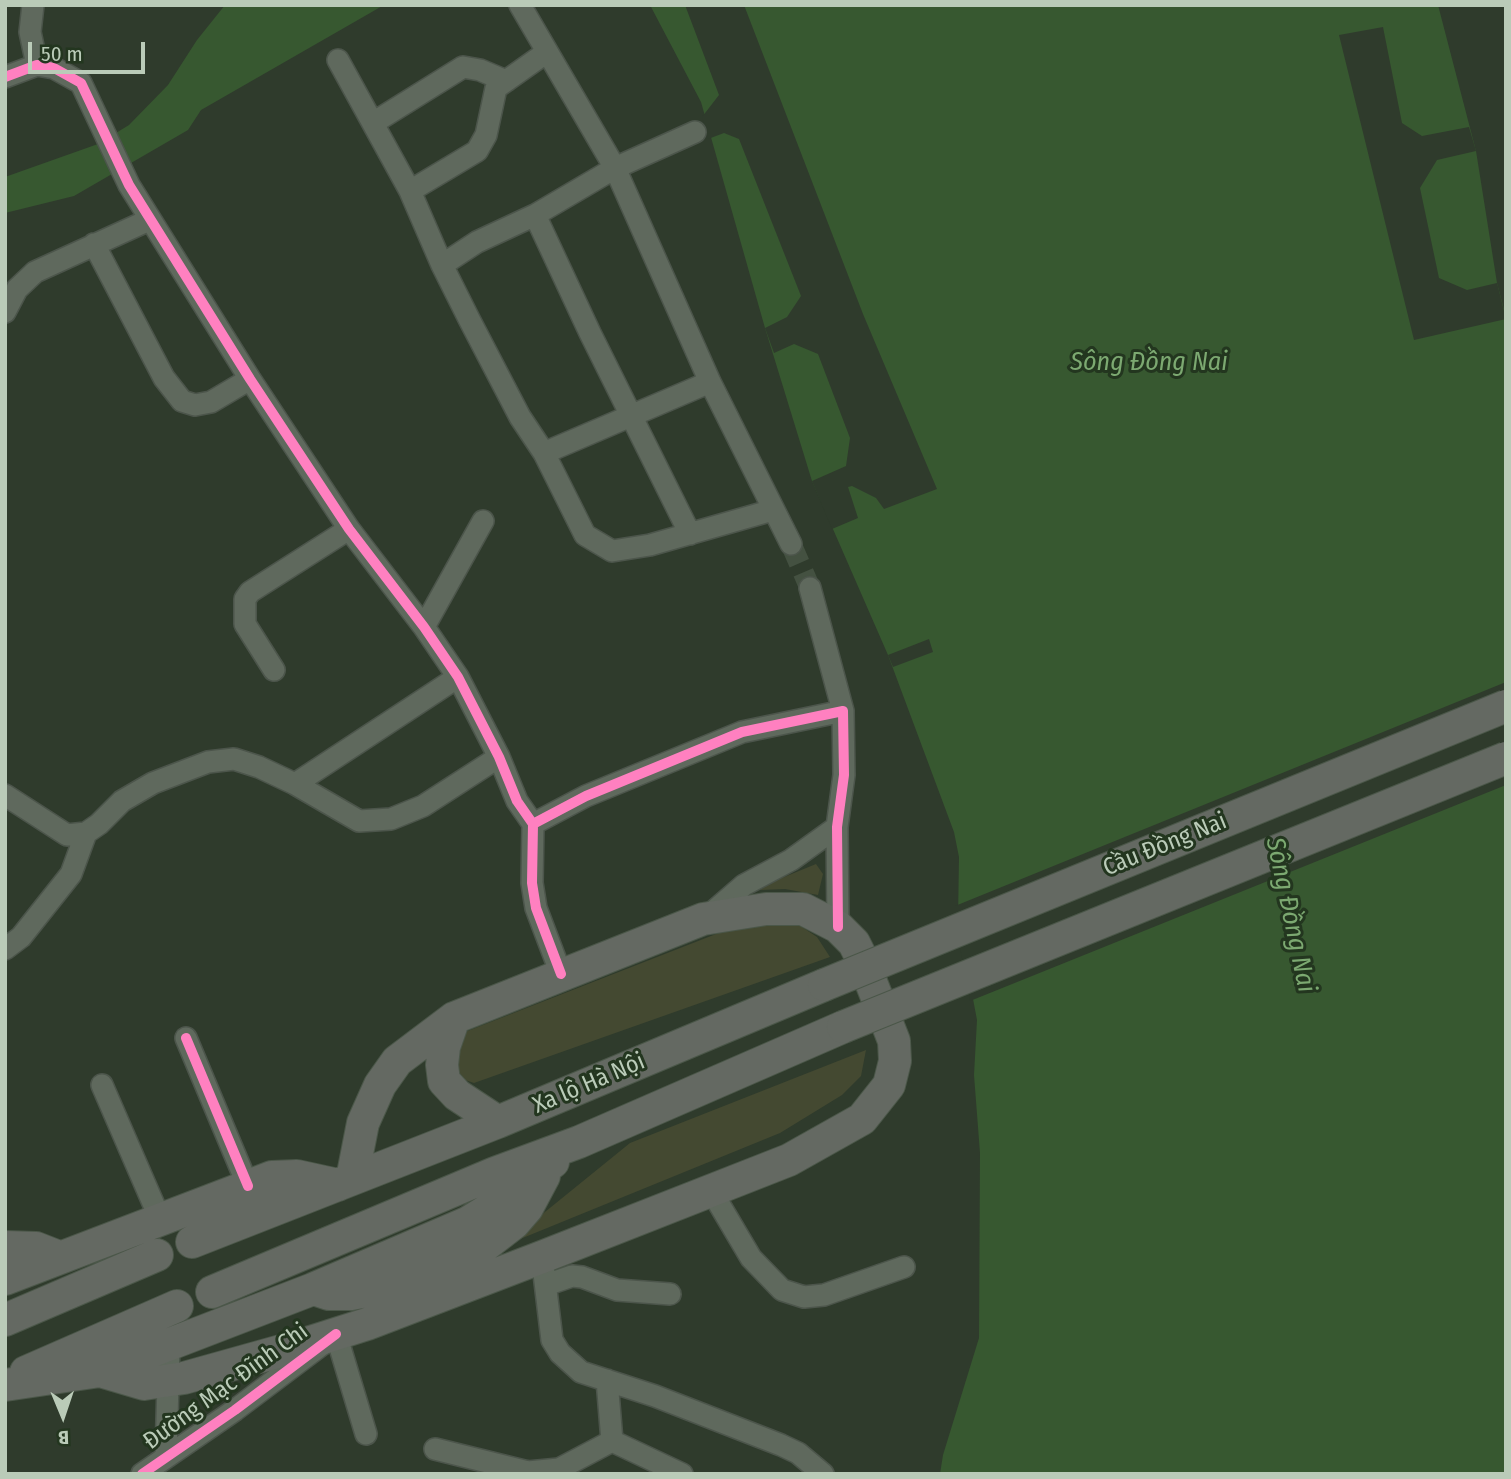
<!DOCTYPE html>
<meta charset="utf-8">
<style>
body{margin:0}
#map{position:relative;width:1511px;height:1479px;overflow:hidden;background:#2f3b2c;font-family:"Fira Sans Condensed",sans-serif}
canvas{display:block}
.frame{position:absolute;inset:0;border:7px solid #bacbb8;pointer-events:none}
.north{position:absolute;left:28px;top:1381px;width:70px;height:70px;-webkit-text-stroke:5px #23361f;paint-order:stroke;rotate:178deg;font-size:19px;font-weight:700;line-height:28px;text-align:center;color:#bacbb8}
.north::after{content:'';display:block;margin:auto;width:24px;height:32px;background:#bacbb8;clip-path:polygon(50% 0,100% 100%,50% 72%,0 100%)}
.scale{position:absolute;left:28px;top:42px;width:117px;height:32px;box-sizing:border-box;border:4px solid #bacbb8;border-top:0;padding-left:9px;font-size:21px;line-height:24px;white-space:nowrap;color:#bacbb8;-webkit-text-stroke:5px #23361f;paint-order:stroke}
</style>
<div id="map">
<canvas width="1511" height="1479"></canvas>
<div class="frame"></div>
<div class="north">B</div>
<div class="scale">50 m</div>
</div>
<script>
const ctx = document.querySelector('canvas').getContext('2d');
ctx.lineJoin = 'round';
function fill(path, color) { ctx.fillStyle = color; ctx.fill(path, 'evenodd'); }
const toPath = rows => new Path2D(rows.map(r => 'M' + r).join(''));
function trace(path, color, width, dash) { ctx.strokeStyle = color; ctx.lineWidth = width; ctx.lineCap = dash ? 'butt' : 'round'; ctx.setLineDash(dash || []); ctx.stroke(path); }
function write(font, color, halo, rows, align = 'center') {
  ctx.font = font + ' "Fira Sans Condensed",sans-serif'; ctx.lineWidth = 6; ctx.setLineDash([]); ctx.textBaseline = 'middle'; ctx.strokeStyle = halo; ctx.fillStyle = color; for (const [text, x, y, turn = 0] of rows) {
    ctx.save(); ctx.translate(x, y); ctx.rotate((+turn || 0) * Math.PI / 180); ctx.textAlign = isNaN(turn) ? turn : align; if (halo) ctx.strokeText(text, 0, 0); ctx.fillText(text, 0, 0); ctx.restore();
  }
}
const green = toPath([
 [816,864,823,874,818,895,785,889,760,890,772,882],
 [770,922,799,925,817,937,830,957,474,1083,459,1078,455,1042,465,1032,734,927],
 [866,1050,861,1076,842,1095,780,1133,503,1246,630,1143]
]);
const water = toPath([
 [225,5,384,5,201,110,188,130,74,196,5,213,5,177,98,144,129,125,168,85,197,40],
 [650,5,1438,5,1476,151,1497,283,1506,317,1506,1474,940,1474,943,1455,979,1338,980,1153,974,1075,977,1020,958,920,959,857,954,832,888,655,812,481,765,328,701,102]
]);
const pier = toPath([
 [685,5,744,5,863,314,937,489,884,509,876,498,852,486,848,487,858,518,832,529,812,481,846,466,850,438,818,354,794,344,774,353,765,328,787,317,801,296,739,139,724,133,708,139,702,117,719,95],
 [1383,27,1402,123,1422,136,1469,127,1476,151,1437,160,1420,188,1439,278,1467,290,1497,283,1506,319,1414,340,1339,35],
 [929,639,933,652,893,667,888,655],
 [1506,682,1506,785,970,1001,955,920,955,906]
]);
const minorTunnel = toPath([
 [791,544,810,588]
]);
const minor = toPath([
 [33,5,30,32,37,65],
 [520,5,615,168,710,382,791,544],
 [338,60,410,191,442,265,469,319,520,417,544,453,585,535,612,551,650,545,773,510],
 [5,77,37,65,54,68,81,83,129,185,250,379,349,529,424,627,458,677,499,757,517,801,533,824,532,883,536,908,561,974],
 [373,123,463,67,480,70,506,81],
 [410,191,477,151,486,135,496,88,547,52],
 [535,215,590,333,690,534],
 [94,244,164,378,182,401,195,405,211,402,250,379],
 [442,265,477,242,535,215,615,168,695,132],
 [5,312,17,289,35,272,149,220],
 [544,453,710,382],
 [810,588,843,711,844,775,837,827,838,927],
 [424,627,483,521],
 [274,670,245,624,245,599,250,592,349,529],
 [295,784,458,677],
 [5,795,67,835,86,833,99,824,122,801,153,783,208,762,234,759,259,767,295,784,359,821,391,819,423,806,499,757],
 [533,824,586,796,742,732,843,711],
 [707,917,744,885,791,860,837,827],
 [5,949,21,937,71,874,86,833],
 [186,1038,248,1186],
 [102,1085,160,1219],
 [712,1192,751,1258,782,1290,804,1297,824,1295,904,1267],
 [542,1257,552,1340,560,1353,581,1372,655,1396,781,1445,798,1453,823,1474],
 [546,1285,572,1276,582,1277,617,1290,670,1294],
 [607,1380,612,1441,682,1474],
 [435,1449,528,1472,559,1469,612,1441],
 [166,1456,169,1345],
 [142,1474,235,1410,336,1334,366,1434]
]);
const highway = toPath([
 [454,1018,444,1047,442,1065,444,1081,457,1095,498,1122],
 [192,1242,498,1122,824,985],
 [5,1247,36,1248,59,1257],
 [5,1279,272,1177,297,1176,338,1185],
 [317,1290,329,1294,351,1294,387,1287,479,1250,514,1223,527,1208,544,1176],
 [212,1292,495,1173,579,1142,843,1027],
 [5,1320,157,1255],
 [100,1371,144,1384,184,1378,295,1347,367,1324,542,1257,789,1160,862,1119,889,1085,895,1061,894,1041,862,959,854,943,838,927,803,909,766,909,703,919,454,1018,397,1061,380,1085,363,1123,352,1179],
 [26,1372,177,1306],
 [5,1385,100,1371,313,1289,467,1223,496,1205,553,1162]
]);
const highwayBridge = toPath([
 [824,985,1506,706],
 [843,1027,1506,758]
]);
const cycleway = toPath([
 [5,77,37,65,54,68,81,83,129,185,250,379,349,529,424,627,458,677,499,757,517,801,533,824,532,883,536,908,561,974],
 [533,824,586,796,742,732,843,711,844,775,837,827,838,927],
 [186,1038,248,1186],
 [142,1474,235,1410,336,1334]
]);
const streetNames = [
 ["Cầu Đồng Nai",1165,845,-22],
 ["Xa lộ Hà Nội",589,1084,-23],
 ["Đường Mạc Đĩnh Chi",226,1387,-36]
];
const waterNames = [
 ["Sông Đồng Nai",1149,363],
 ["Sông Đồng Nai",1290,915,78]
];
fill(green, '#444931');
fill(water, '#375830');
fill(pier, '#2f3b2c');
trace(minorTunnel, '#445141', 21, [21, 10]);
trace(minor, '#4c554b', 24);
trace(highway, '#4b5749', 34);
trace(minor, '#5f695d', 21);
trace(highway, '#646962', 32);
trace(highwayBridge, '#4b5749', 34, []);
trace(highwayBridge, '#646962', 32);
trace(cycleway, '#ff80c0', 10);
write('24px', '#bacbb8', '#23361f', streetNames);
write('italic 26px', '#7ca971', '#23361f', waterNames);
</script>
